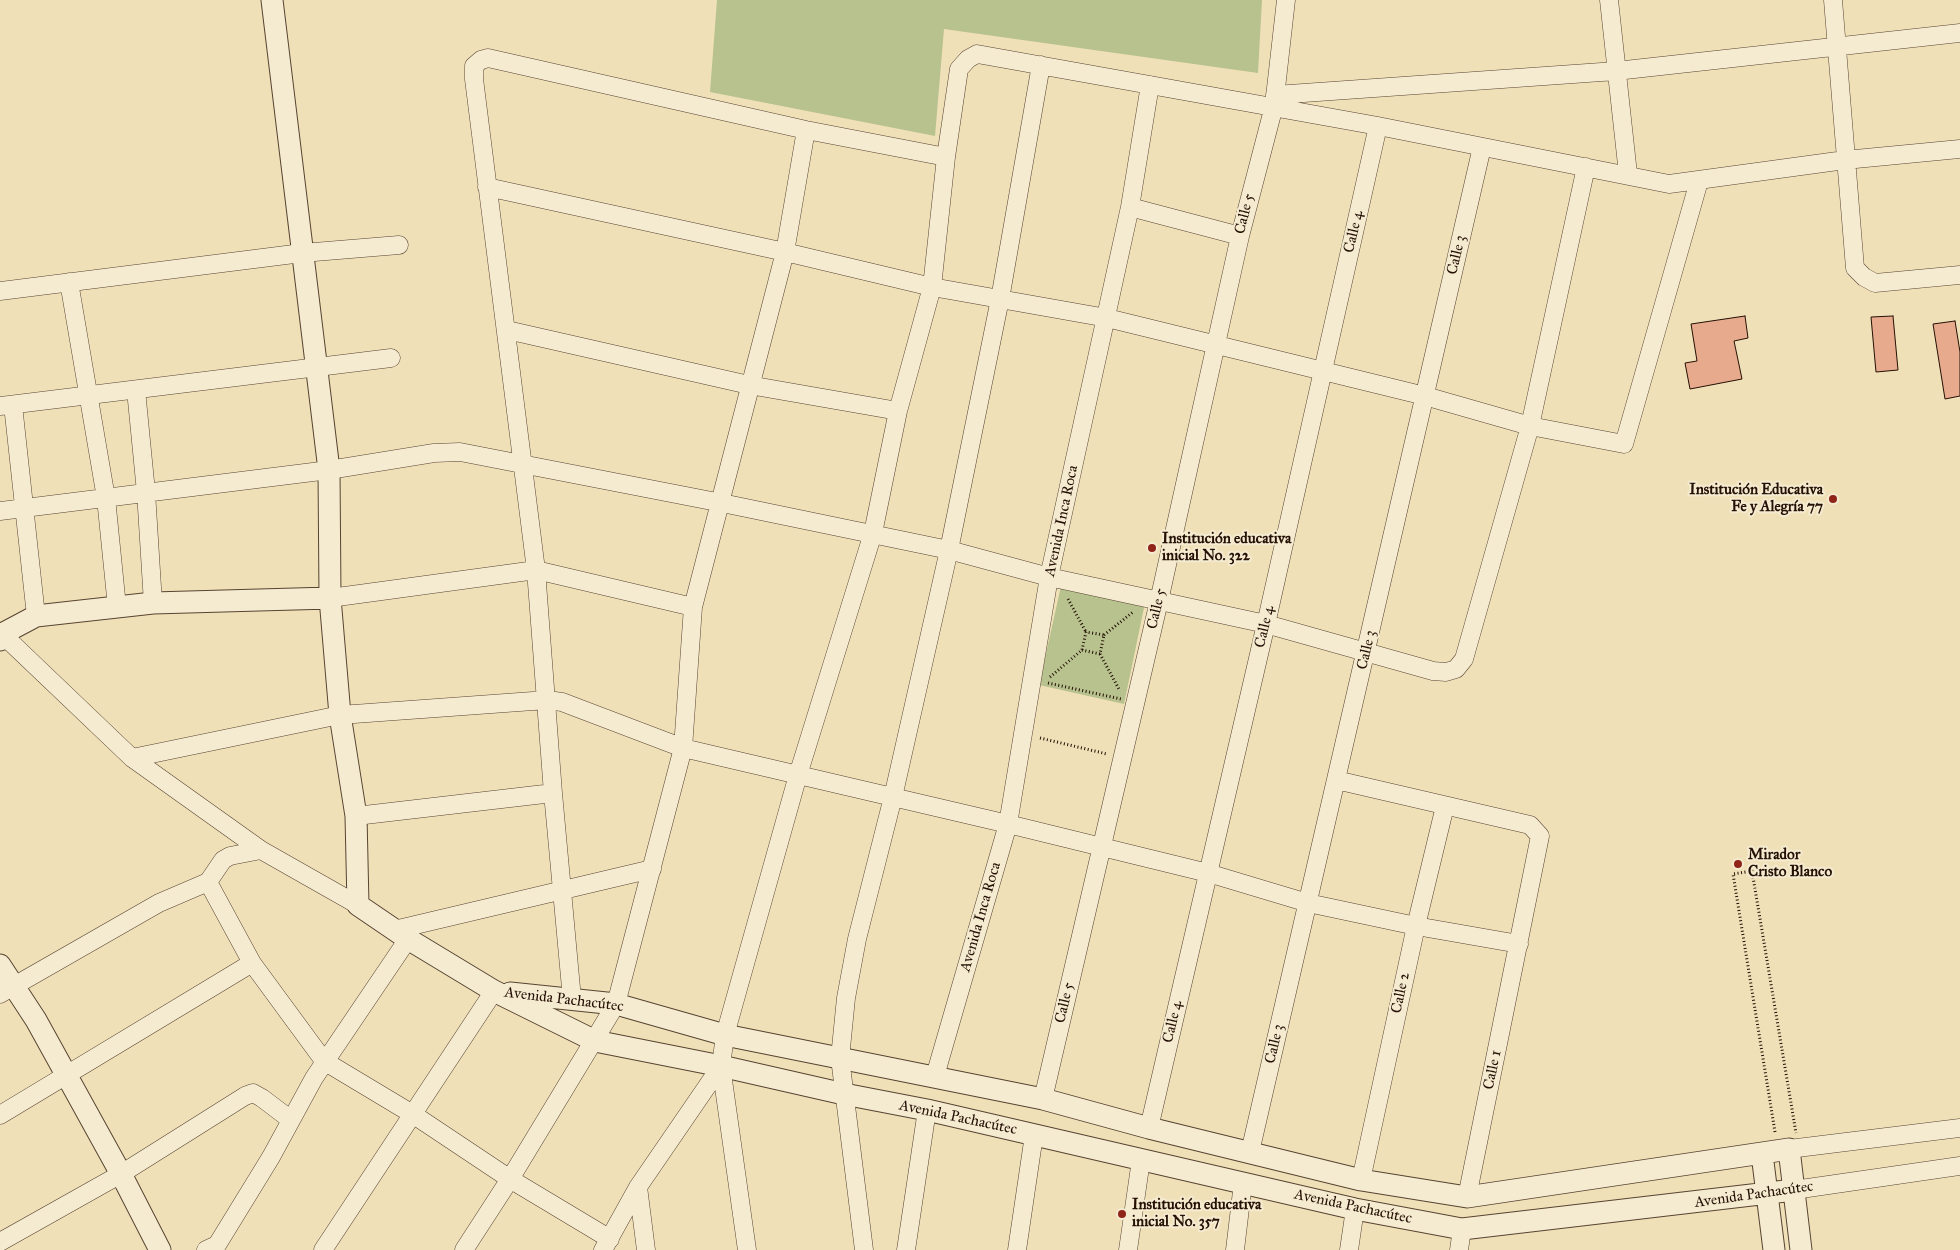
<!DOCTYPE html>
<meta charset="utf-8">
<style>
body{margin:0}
canvas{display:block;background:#f0e0b8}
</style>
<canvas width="1960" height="1250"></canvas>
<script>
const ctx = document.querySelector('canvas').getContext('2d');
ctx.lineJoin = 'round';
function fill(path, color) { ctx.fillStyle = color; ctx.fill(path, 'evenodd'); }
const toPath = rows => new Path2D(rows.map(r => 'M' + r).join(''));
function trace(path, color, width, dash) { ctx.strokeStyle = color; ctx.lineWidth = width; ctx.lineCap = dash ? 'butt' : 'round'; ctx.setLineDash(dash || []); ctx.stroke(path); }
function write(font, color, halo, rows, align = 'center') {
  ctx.font = font + ' "IM FELL Great Primer",serif'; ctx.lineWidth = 4; ctx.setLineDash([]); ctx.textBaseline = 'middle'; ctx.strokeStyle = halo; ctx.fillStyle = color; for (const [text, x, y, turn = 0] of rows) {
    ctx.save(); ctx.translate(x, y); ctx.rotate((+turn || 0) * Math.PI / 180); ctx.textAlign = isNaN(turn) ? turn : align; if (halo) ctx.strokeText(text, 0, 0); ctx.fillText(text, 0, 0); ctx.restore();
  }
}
const green = toPath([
 [717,0,1262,0,1258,73,944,29,935,136,710,92],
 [1061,586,1145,603,1124,704,1039,685]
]);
const building = toPath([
 [1745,316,1748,338,1734,341,1742,379,1690,389,1685,363,1697,361,1691,324,1745,316],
 [1893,316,1898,370,1876,372,1871,317,1893,316],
 [1955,321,1960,352,1960,396,1945,399,1933,324,1955,321]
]);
const path = toPath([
 [1068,599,1086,632],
 [1104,635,1133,612],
 [1100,654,1120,691],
 [1050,677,1082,650,1086,632,1104,635,1100,654,1082,650],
 [1048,683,1121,699],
 [1040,738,1107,754],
 [1775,1132,1733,874,1752,871,1796,1133]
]);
const minor = toPath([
 [1609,0,1628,174],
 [1833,0,1855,268,1864,277,1875,283,1960,275],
 [1275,95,1616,71,1960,33],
 [487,187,785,252,932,287,1107,318,1425,396,1530,426,1624,444,1699,181],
 [1130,207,1240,236],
 [69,282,106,498,117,607],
 [0,291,302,253,399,245],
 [507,330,749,385,898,411],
 [136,390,146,492,153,603],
 [13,405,36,616],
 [0,406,391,358],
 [0,511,329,470,434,453,460,452,722,503,949,550,1049,577,1266,624,1433,671,1446,672,1456,669,1464,659,1530,426,1586,167],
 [330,598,536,570,693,607],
 [0,632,132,758,261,850,358,905],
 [132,758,340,715,547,700,562,702,683,748,1008,824,1208,873,1308,903,1416,926,1519,944],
 [1336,780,1530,825,1540,836,1467,1197],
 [356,816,553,793],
 [208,882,223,860,230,856,261,850],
 [394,930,652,869],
 [0,994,159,903,208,882,252,963],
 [572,999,553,793,536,570,474,79,474,66,481,60,488,58,806,130,946,157,959,69,968,59,977,54,1150,85],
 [935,1076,1008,824,1049,577,1130,207,1150,85,1378,126,1669,184,1845,160,1960,149],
 [1043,1099,1159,601,1240,236,1274,106,1286,0],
 [0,1115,252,963,324,1061,414,1115,510,1179,610,1239],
 [1149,1128,1266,624,1378,126],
 [1789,1149,1960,1128],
 [1250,1152,1482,147],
 [1361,1180,1416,926,1445,806],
 [638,1187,646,1250],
 [1794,1190,1960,1166],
 [0,1242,121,1174,245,1096,253,1093,262,1098,291,1120],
 [206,1250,217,1245,271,1157,314,1078,408,939],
 [323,1250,494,991],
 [464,1250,510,1179,616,1004,683,748,693,607,785,252,806,130],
 [603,1250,638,1187,721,1066],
 [747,1250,721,1066,725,1035,798,775,873,533,898,411,932,287,946,157],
 [864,1250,840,1058,846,998,857,939,893,797,949,550,1000,299,1041,65],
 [906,1250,927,1110],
 [1017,1250,1034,1135],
 [1128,1250,1141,1160],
 [1235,1250,1243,1183],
 [1349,1250,1355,1209],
 [1459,1250,1462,1229]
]);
const tertiary = toPath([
 [272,0,329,470,330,598,340,715,356,816,358,905,408,939,494,991,595,1041,721,1066,844,1094,927,1110,1355,1209,1462,1229,1794,1190],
 [0,640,2,634,36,616,153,603,330,598],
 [0,965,36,1020,121,1174,160,1250],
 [510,993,616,1004,725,1035,1043,1099,1149,1128,1361,1180,1467,1197,1789,1149,1801,1250],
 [1762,1154,1774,1250]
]);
const markers = [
 [1833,499,5,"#8f2418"],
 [1152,548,5,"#8f2418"],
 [1738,864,5,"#8f2418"],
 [1122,1214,5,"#8f2418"]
];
const streetNames = [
 ["Calle 5",1245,214,-76],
 ["Calle 4",1354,232,-77],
 ["Calle 3",1457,255,-77],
 ["Avenida Inca Roca",1062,521,-78],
 ["Calle 5",1157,609,-77],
 ["Calle 4",1265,627,-77],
 ["Calle 3",1367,650,-77],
 ["Avenida Inca Roca",981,917,-74],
 ["Calle 2",1401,993,-78],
 ["Avenida Pachacútec",564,1000,7],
 ["Calle 5",1065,1003,-77],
 ["Calle 4",1173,1022,-77],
 ["Calle 3",1275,1044,-77],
 ["Calle 1",1493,1070,-78],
 ["Avenida Pachacútec",958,1118,12],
 ["Avenida Pachacútec",1754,1195,-8],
 ["Avenida Pachacútec",1353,1207,12]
];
const poiNames = [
 ["Institución Educativa",1823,490,"right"],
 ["Fe y Alegría 77",1823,507,"right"],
 ["Institución educativa",1162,539],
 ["inicial No. 322",1162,556],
 ["Mirador",1748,855],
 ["Cristo Blanco",1748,872],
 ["Institución educativa",1132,1205],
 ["inicial No. 357",1132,1222]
];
fill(green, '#b8c28f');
fill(building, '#e7aa8c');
trace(building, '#241004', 1);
trace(minor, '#574431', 19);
trace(tertiary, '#574431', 23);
trace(path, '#241004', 3, [1, 2.5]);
trace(minor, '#f5ebd1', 18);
trace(tertiary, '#f5ebd1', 21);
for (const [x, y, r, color] of markers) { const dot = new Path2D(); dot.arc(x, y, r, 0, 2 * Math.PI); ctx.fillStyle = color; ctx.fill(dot); trace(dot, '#f5ebd1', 2); }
write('15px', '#241004', '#f5ebd1', streetNames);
write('bold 15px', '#241004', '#f5ebd1', poiNames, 'left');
</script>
